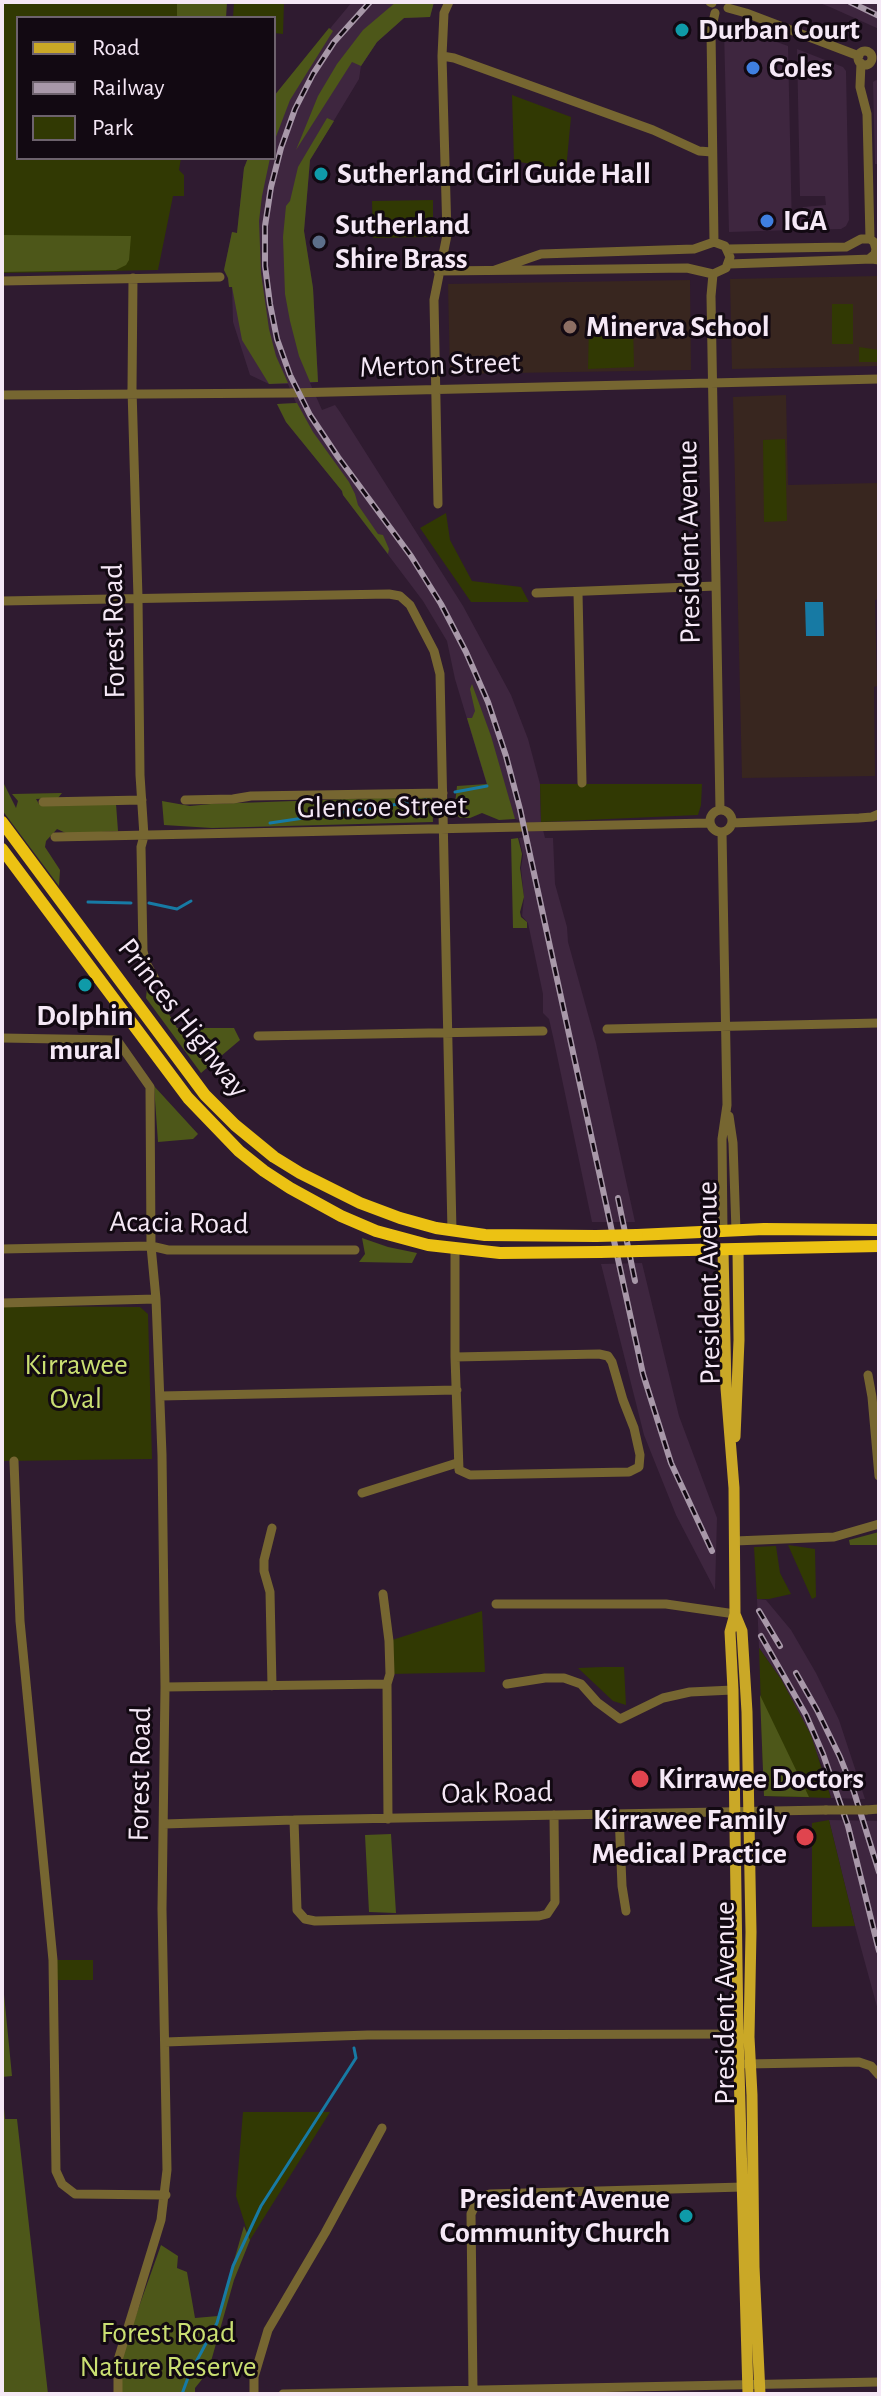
<!DOCTYPE html>
<style>
body{margin:0}
#map{position:relative;width:881px;height:2396px;overflow:hidden;background:#2f1b30;font-family:"Alegreya Sans",sans-serif}
canvas{display:block}
.frame{position:absolute;inset:0;border:4px solid #f5e8f6;pointer-events:none}
.legend{position:absolute;left:16px;top:16px;width:260px;height:144px;box-sizing:border-box;background:#120912;border:2px solid #6d626d;margin:0;padding:10px 14px;list-style:none;font-size:24px;color:#f5e8f6}
.legend li{display:flex;align-items:center;gap:16px;height:40px}
.legend b{width:40px;border:2px solid #6d626d}
</style>
<div id="map">
<canvas width="881" height="2396"></canvas>
<div class="frame"></div>
<ul class="legend">
<li><b style="height:10px;background:#caa827"></b>Road</li>
<li><b style="height:10px;background:#a898a9"></b>Railway</li>
<li><b style="height:22px;background:#313903"></b>Park</li>
</ul>
</div>
<script>
const ctx = document.querySelector('canvas').getContext('2d');
ctx.lineJoin = 'round';
function fill(path, color) { ctx.fillStyle = color; ctx.fill(path, 'evenodd'); }
const toPath = rows => new Path2D(rows.map(r => 'M' + r).join(''));
function trace(path, color, width, dash) { ctx.strokeStyle = color; ctx.lineWidth = width; ctx.lineCap = dash ? 'butt' : 'round'; ctx.setLineDash(dash || []); ctx.stroke(path); }
function write(font, color, halo, rows, align = 'center') {
  ctx.font = font + ' "Alegreya Sans",sans-serif'; ctx.lineWidth = 6; ctx.setLineDash([]); ctx.textBaseline = 'middle'; ctx.strokeStyle = halo; ctx.fillStyle = color; for (const [text, x, y, turn = 0] of rows) {
    ctx.save(); ctx.translate(x, y); ctx.rotate((+turn || 0) * Math.PI / 180); ctx.textAlign = isNaN(turn) ? turn : align; if (halo) ctx.strokeText(text, 0, 0); ctx.fillText(text, 0, 0); ctx.restore();
  }
}
const built = toPath([
 [352,2,434,2,430,17,404,18,377,42,361,66,359,79,310,160,304,231,313,288,318,382,310,383,322,410,335,405,340,412,463,606,511,695,528,739,540,784,541,822,545,838,553,838,555,884,567,927,568,942,596,1043,635,1222,592,1222,554,1041,549,1019,543,1013,543,994,528,923,522,916,524,898,521,868,523,855,519,838,524,837,519,820,515,819,487,785,455,679,447,641,423,601,343,495,342,491,286,422,277,404,296,403,288,384,269,384,250,375,233,322,232,287,229,287,228,278,224,270,232,232,237,233,244,168,248,158,274,158,274,96],
 [817,2,879,2,879,29,830,7],
 [724,30,743,30,788,46,792,230,729,232],
 [797,49,843,67,846,71,849,220,846,226,841,229,800,230,800,211,803,207,826,205,825,196,800,196],
 [876,80,879,81,879,164,875,164,873,82],
 [642,1263,679,1416,717,1518,715,1590,676,1515,644,1435,601,1264],
 [757,1599,766,1600,791,1630,816,1673,839,1720,865,1799,831,1798,823,1767,781,1679,759,1648],
 [829,1820,879,1821,879,2014,855,1926]
]);
const education = toPath([
 [879,276,879,366,732,369,730,279],
 [690,280,691,370,450,374,448,284],
 [786,395,788,485,879,483,879,599,875,600,877,686,874,687,875,776,742,778,733,397]
]);
const green = toPath([
 [2,2,221,2,221,18,18,18,18,158,181,158,179,170,184,175,184,196,173,196,158,270,2,273],
 [234,2,284,2,283,34,274,33,274,18,233,18],
 [512,95,571,117,566,170,514,161],
 [433,200,433,237,373,238,372,201],
 [832,304,853,304,853,344,832,344],
 [589,324,633,324,634,367,588,369],
 [859,347,879,350,879,362,859,362],
 [785,439,787,521,764,522,763,440],
 [446,513,450,540,472,581,521,587,529,602,471,602,420,528],
 [540,784,702,784,701,805,698,815,541,822],
 [2,1306,140,1307,148,1314,152,1459,2,1461],
 [788,1545,815,1549,816,1597,812,1599],
 [776,1546,780,1573,791,1594,769,1599,757,1599,754,1547],
 [482,1611,485,1672,390,1674,389,1641],
 [759,1648,781,1679,811,1735,831,1798,764,1796],
 [603,1667,624,1667,626,1705,613,1701,578,1668],
 [829,1820,855,1926,812,1927,812,1823],
 [53,1960,93,1960,93,1980,53,1980],
 [243,2112,330,2112,250,2240,236,2196]
]);
const forest = toPath([
 [177,2,227,2,226,18,177,18],
 [396,2,434,2,430,17,404,18,377,42,361,66,352,62,296,150,318,96,337,64,363,30],
 [329,28,333,31,290,100,274,142,274,96],
 [327,118,334,121,310,160,304,231,313,288,318,382,310,382,299,356,290,321,285,294,283,237,286,206,290,201,298,167],
 [248,158,270,158,262,196,259,221,261,273,269,329,276,356,288,383,269,384,242,340,232,287,229,287,228,278,224,270,232,232,237,233,244,168],
 [2,235,131,236,129,260,126,265,116,270,2,272],
 [297,403,313,432,349,482,355,494,358,505,378,534,383,535,389,549,388,554,343,495,342,491,286,422,277,404],
 [472,684,491,736,515,819,499,820,482,813,470,818,460,818,454,813,457,786,487,784,467,718,472,718,475,711,470,689],
 [2,780,16,808,18,801,12,794,62,793,58,798,36,799,39,804,116,804,118,831,68,834,57,829,46,841,45,847,60,870,59,886,2,810],
 [432,796,433,822,212,828,164,825,162,801,190,806,211,804],
 [518,838,522,854,520,868,524,897,520,912,521,917,527,922,527,928,513,928,511,839],
 [148,978,177,1028,234,1028,240,1040,201,1073,146,998],
 [154,1086,198,1134,193,1139,158,1142],
 [362,1238,388,1247,417,1253,412,1263,359,1262,365,1254],
 [879,1532,879,1545,850,1545,849,1540],
 [760,1695,809,1797,764,1796],
 [391,1834,396,1913,369,1912,365,1835],
 [2,1974,12,2076,2,2077],
 [2,2087,5,2119,17,2119,48,2394,2,2394],
 [244,2226,250,2240,234,2280,208,2372,195,2388,195,2394,120,2394,120,2360,161,2245,178,2256,177,2268,187,2272,195,2318,218,2316]
]);
const water = toPath([
 [805,602,823,602,824,636,806,636]
]);
const stream = toPath([
 [455,792,487,786],
 [270,823,426,800],
 [88,902,131,903],
 [149,903,177,909,191,901],
 [182,2394,189,2375,217,2323,233,2266,261,2206,356,2058,354,2048]
]);
const minor = toPath([
 [710,2,712,3],
 [728,8,746,13,859,56],
 '858 58a7 7 0 1 1 14 0a7 7 0 1 1-14 0Z',
 [442,56,454,58,653,130,699,151,712,152],
 [861,63,860,87,867,114,870,239],
 [714,242,711,31,715,13],
 [728,249,846,247,861,239,870,239],
 [869,259,875,254,876,249,874,242,870,239],
 [729,264,872,259,879,260],
 [438,271,536,270,687,268,713,274,726,268,730,257,725,246,714,242,694,249,541,254,495,270],
 [713,274,711,296,720,810],
 [133,278,132,389,138,598,140,775,144,836,141,847,143,951,146,963,155,979],
 [2,281,220,277],
 [2,395,290,393,879,379],
 [438,504,434,300,447,235,442,56,444,13,449,2],
 [578,592,582,783],
 [536,593,716,586],
 [2,601,389,594,400,596,410,605,434,651,440,674,452,1231],
 [185,800,233,799,251,796,443,793],
 [43,802,142,800],
 '710 821a11 11 0 1 1 22 0a11 11 0 1 1-22 0Z',
 [732,823,859,818,872,817,879,814],
 [722,832,727,1105,722,1139,723,1232],
 [55,837,709,823],
 [607,1029,879,1023],
 [258,1036,543,1031],
 [2,1038,117,1040,150,1087,151,1246,156,1299,162,1455,165,1687,162,1909,167,2170,161,2220,118,2360,118,2394],
 [729,1116,733,1143,736,1231],
 [2,1249,151,1246,168,1250,355,1250],
 [2,1303,156,1299],
 [455,1357,599,1354,608,1356,612,1362,623,1400,634,1428,640,1455,639,1467,629,1472,470,1475,459,1470,455,1357,455,1249],
 [868,1375,872,1397,879,1476],
 [160,1396,457,1390],
 [14,1461,20,1621,53,1960,56,2171,62,2184,75,2194,166,2195],
 [362,1493,457,1463],
 [735,1541,834,1537,879,1524],
 [383,1594,389,1641,390,1674,387,1684],
 [496,1604,666,1604,735,1614],
 [507,1684,545,1678,564,1678,581,1684,597,1702,620,1719,663,1698,690,1692,733,1690],
 [272,1686,270,1592,264,1571,264,1560,272,1528],
 [165,1687,387,1684,388,1819],
 [866,1810,879,1809],
 [619,1814,622,1886,626,1911],
 [294,1820,297,1910,305,1919,315,1921,539,1916,547,1914,555,1902,554,1815],
 [164,1824,294,1820,826,1810],
 [165,2042,368,2035,742,2034],
 [746,2064,859,2062,871,2066,879,2075],
 [473,2391,471,2214,478,2199,490,2194,743,2187],
 [254,2394,254,2377,268,2330,325,2233,382,2128],
 [283,2394,879,2382]
]);
const major = toPath([
 [723,1250,726,1388,734,1488,735,1614,730,1632,733,1690,738,2033,748,2394],
 [735,1437,739,1340,738,1249],
 [735,1614,742,1631,747,1712,751,1932,749,2037,752,2095,754,2267,760,2394]
]);
const highway = toPath([
 [2,822,205,1095,235,1125,274,1157,300,1173,360,1203,400,1218,436,1228,485,1235,596,1236],
 [2,849,188,1098,239,1151,264,1171,290,1188,341,1216,376,1231,428,1245,500,1253,600,1252],
 [637,1235,764,1229,879,1230],
 [640,1251,879,1246]
]);
const rail = toPath([
 [370,2,334,42,313,74,295,109,281,148,271,187,265,226,265,266,270,304,277,339,290,375,310,415,338,457,411,556,441,604,466,652,488,702,506,756,520,809,643,1374,671,1463,712,1551],
 [850,2,879,16],
 [618,1198,635,1281],
 [759,1611,780,1646],
 [761,1636,806,1715,823,1754,848,1826,879,1951],
 [796,1673,817,1710,840,1757,854,1792,879,1872]
]);
const minorBridge = toPath([
 [826,1810,866,1810]
]);
const highwayBridge = toPath([
 [596,1236,637,1235],
 [600,1252,640,1251]
]);
const markers = [
 [682,30,8,"#0f9aa8"],
 [753,68,8,"#3f7fe0"],
 [321,174,8,"#0f9aa8"],
 [767,221,8,"#3f7fe0"],
 [319,242,8,"#5c6f8a"],
 [570,327,8,"#8d6e63"],
 [85,985,8,"#0f9aa8"],
 [640,1779,10,"#e0444e"],
 [805,1837,10,"#e0444e"],
 [686,2216,8,"#0f9aa8"]
];
const poiNames = [
 ["Durban Court",698,30],
 ["Coles",769,68],
 ["Sutherland Girl Guide Hall",337,174],
 ["IGA",783,221],
 ["Sutherland",335,225],
 ["Shire Brass",335,259],
 ["Minerva School",586,327],
 ["Dolphin",85,1016,"center"],
 ["mural",85,1050,"center"],
 ["Kirrawee Doctors",658,1779],
 ["Kirrawee Family",787,1820,"right"],
 ["Medical Practice",787,1854,"right"],
 ["President Avenue",670,2199,"right"],
 ["Community Church",670,2233,"right"]
];
const streetNames = [
 ["Merton Street",440,365,-2],
 ["President Avenue",689,542,-91],
 ["Forest Road",114,631,-91],
 ["Glencoe Street",382,807,-1],
 ["Princes Highway",183,1018,52],
 ["Acacia Road",179,1223,1],
 ["President Avenue",709,1283,-91],
 ["Forest Road",140,1774,-89],
 ["Oak Road",497,1793,-1],
 ["President Avenue",725,2003,-90]
];
const parkNames = [
 ["Kirrawee",76,1365],
 ["Oval",76,1399],
 ["Forest Road",168,2333],
 ["Nature Reserve",168,2367]
];
fill(built, '#3e263f');
fill(education, '#38261f');
fill(green, '#313903');
fill(forest, '#4d5719');
fill(water, '#177aa4');
trace(stream, '#177aa4', 3);
trace(minor, '#766631', 9);
trace(major, '#caa827', 11);
trace(highway, '#ecc213', 12);
trace(rail, '#a898a9', 6);
trace(rail, '#120912', 3, [9]);
trace(minorBridge, '#766631', 9);
trace(highwayBridge, '#ecc213', 12);
for (const [x, y, r, color] of markers) { const dot = new Path2D(); dot.arc(x, y, r, 0, 2 * Math.PI); ctx.fillStyle = color; ctx.fill(dot); trace(dot, '#120912', 3); }
write('bold 30px', '#f5e8f6', '#120912', poiNames, 'left');
write('30px', '#f5e8f6', '#120912', streetNames);
write('30px', '#cadf72', '#120912', parkNames);
</script>
